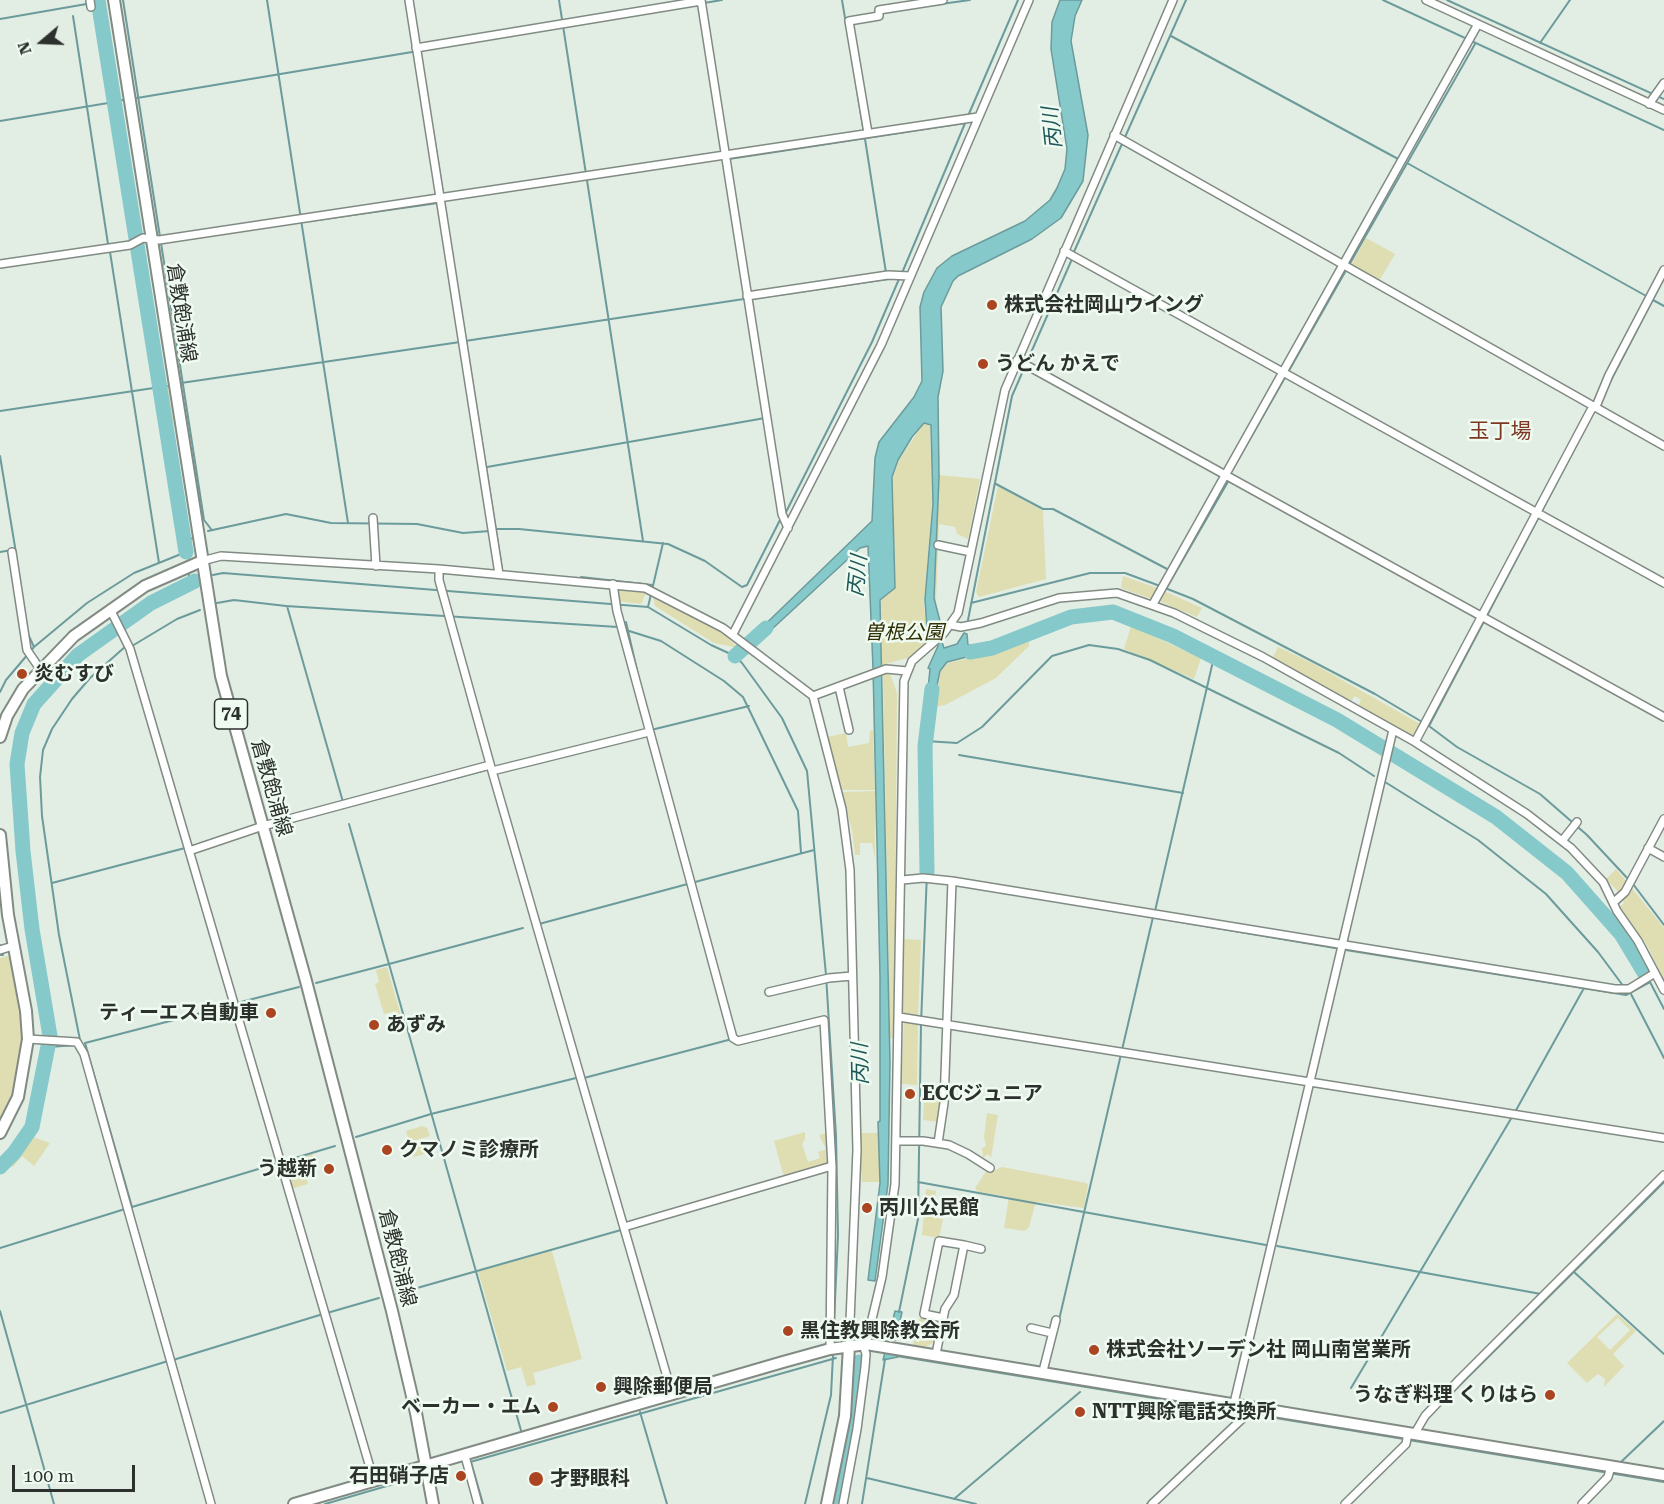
<!DOCTYPE html>
<meta charset="utf-8">
<style>
body{margin:0}
#map{position:relative;width:1664px;height:1504px;overflow:hidden;background:#e2ede4;font-family:"Roboto Serif",serif}
canvas{display:block}
.north{position:absolute;left:12px;top:12px;width:60px;height:60px;-webkit-text-stroke:4px #effaf1;paint-order:stroke;rotate:251deg;font-size:16px;font-weight:700;line-height:24px;text-align:center;color:#2d312e}
.north::after{content:'';display:block;margin:auto;width:21px;height:27px;background:#2d312e;clip-path:polygon(50% 0,100% 100%,50% 72%,0 100%)}
.scale{position:absolute;left:12px;top:1465px;width:123px;height:27px;box-sizing:border-box;border:3px solid #2d312e;border-top:0;padding-left:8px;font-size:18px;line-height:21px;white-space:nowrap;color:#2d312e;-webkit-text-stroke:4px #effaf1;paint-order:stroke}
</style>
<div id="map">
<canvas width="1664" height="1504"></canvas>
<div class="north">N</div>
<div class="scale">100 m</div>
</div>
<script>
const ctx = document.querySelector('canvas').getContext('2d');
ctx.lineJoin = 'round';
function fill(path, color) { ctx.fillStyle = color; ctx.fill(path, 'evenodd'); }
const toPath = rows => new Path2D(rows.map(r => 'M' + r).join(''));
function trace(path, color, width, dash) { ctx.strokeStyle = color; ctx.lineWidth = width; ctx.lineCap = dash ? 'butt' : 'round'; ctx.setLineDash(dash || []); ctx.stroke(path); }
function write(font, color, halo, rows, align = 'center') {
  ctx.font = font + ' "Roboto Serif","Noto Sans JP",serif'; ctx.lineWidth = 5; ctx.setLineDash([]); ctx.textBaseline = 'middle'; ctx.strokeStyle = halo; ctx.fillStyle = color; for (const [text, x, y, turn = 0] of rows) {
    ctx.save(); ctx.translate(x, y); ctx.rotate((+turn || 0) * Math.PI / 180); ctx.textAlign = isNaN(turn) ? turn : align; if (halo) ctx.strokeText(text, 0, 0); ctx.fillText(text, 0, 0); ctx.restore();
  }
}
const green = toPath([
 [1366,238,1395,254,1378,283,1350,267],
 [168,387,174,424,173,426,169,425,162,388],
 [924,423,930,426,932,504,924,603,926,631,933,629,934,635,911,657,882,665,881,600,895,588,893,477,899,460],
 [939,475,980,479,968,539,957,534,955,527,939,524,936,604,938,612,934,605,934,598],
 [998,486,1043,511,1046,579,979,597,976,592],
 [1123,576,1157,588,1152,599,1121,588],
 [616,588,645,591,646,593,641,604,617,601],
 [1164,591,1202,608,1197,617,1159,601],
 [652,594,724,634,738,648,714,643,655,606],
 [1131,626,1201,658,1194,679,1124,649],
 [1029,638,1029,646,996,678,945,705,934,707,941,671,948,663,984,655],
 [1278,647,1312,663,1422,725,1415,734,1411,735,1359,705,1361,700,1355,696,1351,701,1272,659],
 [889,671,897,693,894,1038,890,1038,883,673],
 [873,730,875,790,840,790,827,737,846,733,848,747,869,743,870,731],
 [875,791,875,858,872,843,860,843,860,855,855,855,852,830,841,792],
 [1616,869,1627,882,1619,893,1606,879],
 [1631,887,1664,928,1664,981,1649,949,1620,907,1624,903,1622,898],
 [904,939,921,940,918,1017,903,1013],
 [11,955,22,1020,22,1048,16,1090,0,1128,0,958],
 [387,967,404,1026,400,1027,396,1011,384,1014,375,984,379,982,376,970],
 [904,1020,918,1021,917,1085,901,1084],
 [924,1098,942,1099,939,1122,923,1120],
 [987,1113,998,1115,991,1158,988,1154,983,1158,982,1148,986,1146,984,1137],
 [37,1121,39,1122,33,1137,50,1143,34,1166,22,1156,13,1167,9,1164],
 [422,1126,427,1128,430,1136,409,1142,406,1131],
 [805,1132,805,1139,802,1144,808,1162,820,1158,818,1152,826,1149,819,1135,828,1133,830,1164,784,1177,774,1141],
 [859,1133,879,1133,879,1182,862,1182],
 [431,1139,434,1151,414,1157,410,1145],
 [312,1153,316,1170,305,1173,308,1184,291,1189,282,1161],
 [1002,1167,1086,1183,1088,1185,1084,1208,1039,1202,1035,1205,1029,1227,1025,1231,1004,1228,1009,1197,978,1192,975,1188,987,1170,995,1170],
 [926,1189,936,1191,932,1217,943,1219,939,1238,922,1235],
 [552,1251,582,1359,533,1373,536,1384,527,1387,521,1367,507,1371,478,1271],
 [1617,1314,1636,1331,1613,1354,1624,1366,1604,1387,1605,1379,1598,1374,1587,1383,1567,1363],
 [1618,1318,1630,1330,1610,1350,1597,1337],
 [920,1318,931,1319,927,1338,932,1320,938,1324,934,1342,925,1347,913,1345]
]);
const water = toPath([
 [1060,0,1082,0,1075,16,1071,41,1088,135,1083,181,1061,218,1032,239,958,276,953,281,941,307,943,371,938,397,939,477,934,598,941,625,937,627,944,648,957,644,964,633,967,634,968,645,989,646,990,651,947,662,940,671,932,709,926,709,930,669,928,668,938,646,933,629,927,630,925,599,933,504,931,425,924,423,912,437,898,460,892,477,895,588,880,600,890,1062,888,1184,875,1281,868,1280,880,1183,878,1122,880,1121,880,976,873,668,868,546,860,548,759,641,753,644,750,639,872,521,875,458,879,442,914,397,922,381,920,307,924,292,937,268,952,256,1025,221,1050,200,1057,188,1065,169,1067,149,1051,49,1052,22,1060,0],
 [895,1311,902,1312,896,1340,891,1340,890,1352,899,1354,898,1357,883,1360,895,1311]
]);
const stream = toPath([
 [123,0,160,237],
 [267,0,348,523],
 [559,0,643,541],
 [842,0,846,24],
 [1383,0,1664,130],
 [1447,0,1664,99],
 [704,3,722,0],
 [905,9,970,0],
 [73,16,108,244],
 [0,19,98,2],
 [1171,36,1400,160],
 [1540,43,1570,0],
 [852,59,864,133],
 [137,98,424,50],
 [114,101,124,100],
 [968,116,1018,0],
 [0,121,114,102],
 [433,130,447,219],
 [865,139,887,279],
 [1122,144,1339,266],
 [729,159,965,123],
 [1407,163,1648,297],
 [310,221,438,203],
 [161,243,204,520,211,529],
 [110,252,159,563],
 [1073,254,1186,0],
 [1072,259,1119,285],
 [1347,271,1465,337],
 [902,273,966,121],
 [457,284,502,569],
 [751,299,888,279],
 [1653,300,1664,306],
 [465,341,744,299],
 [1025,368,1043,378],
 [181,383,460,342],
 [1608,386,1664,278],
 [1592,409,1664,450],
 [0,411,167,386],
 [0,456,16,553],
 [487,467,765,418],
 [1230,474,1475,44],
 [996,484,1043,509,1053,509,1169,570],
 [785,514,872,342,899,279],
 [495,529,519,529,668,544,705,561,742,587,747,585,781,518],
 [208,531,286,514,331,523,417,524,463,533,490,531],
 [185,541,193,538],
 [0,552,12,550],
 [18,568,28,634,34,647],
 [188,572,191,583],
 [213,575,223,573,648,607,711,645,735,656,742,663,782,718,807,771,826,975,836,1136,838,1235,834,1322],
 [581,577,652,585],
 [1165,588,1193,599,1375,694,1429,726,1457,747,1540,794,1587,835,1629,880],
 [1166,589,1229,480],
 [217,603,234,600,286,606,618,627],
 [971,603,1090,573,1125,573,1160,586],
 [287,606,343,802],
 [648,607,663,543],
 [968,620,1012,396,1072,259],
 [626,622,641,688],
 [626,630,661,641,724,681,743,697,798,811,801,853],
 [132,646,177,619,200,610],
 [0,692,6,680,34,647,87,603,134,573,186,552],
 [1429,726,1595,410],
 [651,730,749,706],
 [926,741,957,743,982,727,1052,656,1089,645,1118,649,1150,660,1339,753,1374,776],
 [959,755,1183,793],
 [1385,782,1478,840,1546,894,1598,952,1624,987],
 [426,786,490,769],
 [349,824,389,964,523,928],
 [272,828,298,820],
 [52,883,185,848,185,846],
 [1633,884,1664,925],
 [1633,885,1644,863],
 [1080,905,1335,948],
 [1155,911,1214,657],
 [539,924,814,850],
 [0,945,3,955,0,955],
 [1346,950,1626,995,1650,982],
 [1650,982,1664,1009],
 [316,983,389,964,522,1434],
 [776,987,818,977],
 [1631,994,1664,1058],
 [237,1003,299,987],
 [980,1033,1182,1065],
 [752,1034,821,1017],
 [80,1040,59,935,42,816,40,777,43,750,52,729,72,699,90,678,126,646],
 [85,1043,132,1207,335,1146],
 [85,1043,232,1005],
 [49,1047,76,1045],
 [583,1075,584,1078,732,1039],
 [1312,1086,1384,1097],
 [1515,1112,1584,988],
 [356,1137,431,1114,576,1078],
 [918,1182,1266,1245],
 [131,1207,182,1388],
 [1277,1246,1541,1294],
 [0,1248,125,1209],
 [1574,1272,1664,1354],
 [396,1294,621,1230],
 [0,1311,54,1504],
 [899,1312,918,1219,921,1024,927,872],
 [327,1313,379,1298],
 [1059,1320,1153,917],
 [897,1356,1404,1439],
 [173,1360,323,1314],
 [1048,1367,1053,1343],
 [1351,1388,1512,1117],
 [1440,1405,1664,1182],
 [640,1412,667,1504],
 [0,1413,168,1361],
 [1409,1440,1664,1482],
 [1388,1457,1400,1445],
 [1622,1461,1664,1421],
 [471,1462,483,1504],
 [463,1464,836,1358],
 [867,1478,976,1504],
 [954,1499,1080,1392],
 [325,1504,404,1481],
 [805,1504,831,1395,833,1355],
 [862,1504,885,1359],
 [1147,1504,1236,1420]
]);
const river = toPath([
 [98,0,186,552],
 [970,652,992,648,1071,617,1113,612,1173,636,1337,720,1496,817,1567,873,1621,934,1645,974],
 [735,656,766,628],
 [927,872,925,746,932,689],
 [0,1167,14,1153,32,1127,50,1036,32,929,23,851,17,764,22,733,34,704,78,655,151,603,195,581],
 [836,1504,848,1444,859,1362]
]);
const street = toPath([
 [90,0,91,7],
 [409,0,499,574],
 [701,0,782,514,788,528],
 [1426,0,1664,110],
 [416,48,701,1],
 [1649,104,1664,83],
 [868,133,849,21,879,16,879,10,943,0],
 [1114,135,1664,446],
 [1064,251,1664,583],
 [0,264,130,245,143,238,159,240,978,117],
 [747,296,888,275,910,276],
 [1017,360,1664,717],
 [373,518,376,566],
 [938,545,971,552],
 [12,552,27,650,40,669],
 [202,561,221,556,439,569,645,588,723,628,813,696,842,809,850,870,857,1150,849,1346],
 [439,569,439,580,492,771,672,1394],
 [613,584,617,611,733,1038,738,1041,824,1020,832,1167,830,1349],
 [1153,604,1478,24],
 [110,609,130,649,374,1481],
 [951,625,961,627,981,623,1059,598,1117,593,1174,613,1263,657,1415,742,1527,814,1571,848,1603,882,1617,911,1638,941,1664,990],
 [733,634,881,345,1029,0],
 [839,687,849,730],
 [813,696,886,669,907,671],
 [1415,742,1591,410,1597,404,1609,375,1664,270],
 [492,771,649,732],
 [1562,841,1577,822],
 [1648,848,1664,857],
 [189,851,263,826,490,765],
 [902,880,923,878,952,881,1615,989,1629,989,1655,973],
 [1614,902,1625,892,1664,819],
 [0,950,13,946],
 [769,992,829,978,852,976],
 [899,1017,1664,1138],
 [28,1039,77,1042,84,1054,211,1504],
 [897,1141,923,1141,949,1145,968,1154,990,1168],
 [938,1143,944,1103,952,881],
 [624,1227,832,1166],
 [964,1245,981,1249],
 [1031,1328,1052,1333],
 [866,1344,882,1277,895,1184,904,681,912,661,944,633,958,613,1005,390,1173,0],
 [936,1354,945,1309,954,1295,964,1245,939,1241,924,1314,943,1318],
 [1043,1371,1056,1320],
 [1234,1403,1393,730],
 [1415,1433,1425,1416,1460,1379,1664,1175],
 [465,1456,478,1504],
 [843,1504,857,1429,865,1367,866,1354,863,1344],
 [1152,1504,1244,1417,1246,1406],
 [1345,1504,1406,1444,1408,1432],
 [1582,1504,1608,1477,1611,1466]
]);
const secondary = toPath([
 [0,737,7,716,23,689,74,636,145,586,202,561],
 [0,835,8,915,26,1011,28,1039,18,1097,0,1133],
 [294,1504,783,1362,830,1349,866,1344,1664,1475],
 [827,1504,845,1416,849,1346]
]);
const primary = toPath([
 [114,0,221,676,306,981,392,1311,416,1413,433,1504]
]);
const markers = [
 [992,305,6,"#ab4420"],
 [983,364,6,"#ab4420"],
 [22,674,6,"#ab4420"],
 [271,1013,6,"#ab4420"],
 [374,1025,6,"#ab4420"],
 [910,1094,6,"#ab4420"],
 [387,1150,6,"#ab4420"],
 [329,1169,6,"#ab4420"],
 [867,1208,6,"#ab4420"],
 [788,1331,6,"#ab4420"],
 [1094,1350,6,"#ab4420"],
 [601,1387,6,"#ab4420"],
 [1550,1395,6,"#ab4420"],
 [553,1407,6,"#ab4420"],
 [1080,1412,6,"#ab4420"],
 [461,1476,6,"#ab4420"],
 [536,1479,8,"#ab4420"]
];
const shields = [
 [231,714,33]
];
const shieldNames = [
 ["74",231,714]
];
const poiNames = [
 ["株式会社岡山ウイング",1004,305],
 ["うどん かえで",995,364],
 ["炎むすび",34,674],
 ["ティーエス自動車",259,1013,"right"],
 ["あずみ",386,1025],
 ["ECCジュニア",922,1094],
 ["クマノミ診療所",399,1150],
 ["う越新",317,1169,"right"],
 ["丙川公民館",879,1208],
 ["黒住教興除教会所",800,1331],
 ["株式会社ソーデン社 岡山南営業所",1106,1350],
 ["興除郵便局",613,1387],
 ["うなぎ料理 くりはら",1538,1395,"right"],
 ["ベーカー・エム",541,1407,"right"],
 ["NTT興除電話交換所",1092,1412],
 ["石田硝子店",449,1476,"right"],
 ["才野眼科",550,1479]
];
const streetNames = [
 ["倉敷飽浦線",181,313,81],
 ["倉敷飽浦線",271,788,74],
 ["倉敷飽浦線",397,1258,76]
];
const parkNames = [
 ["曽根公園",904,633]
];
const waterNames = [
 ["丙川",1053,128,-96],
 ["丙川",858,576,-84],
 ["丙川",861,1064,-91]
];
const neighbourhoodNames = [
 ["玉丁場",1500,432]
];
fill(green, '#dfdeb2');
fill(water, '#86c9ca');
trace(water, '#6b9b9b', 1.5);
trace(stream, '#6b9b9b', 2);
trace(river, '#86c9ca', 15);
trace(street, '#818b83', 10);
trace(secondary, '#818b83', 14);
trace(primary, '#818b83', 14);
trace(street, '#fff', 7);
trace(secondary, '#fff', 10);
trace(primary, '#fff', 10);
for (const [x, y, r, color] of markers) { const dot = new Path2D(); dot.arc(x, y, r, 0, 2 * Math.PI); ctx.fillStyle = color; ctx.fill(dot); trace(dot, '#effaf1', 2); }
for (const [x, y, w] of shields) { const box = new Path2D(); box.roundRect(x - w / 2, y - 15, w, 30, 4.5); ctx.fillStyle = '#effaf1'; ctx.fill(box); trace(box, '#2d312e', 1.5); }
write('bold 18px', '#2d312e', null, shieldNames);
write('bold 20px', '#2d312e', '#effaf1', poiNames, 'left');
write('20px', '#2d312e', '#effaf1', streetNames);
write('italic 20px', '#312f05', '#effaf1', parkNames);
write('italic 21px', '#1d5758', '#effaf1', waterNames);
write('21px', '#7c3822', '#effaf1', neighbourhoodNames);
</script>
